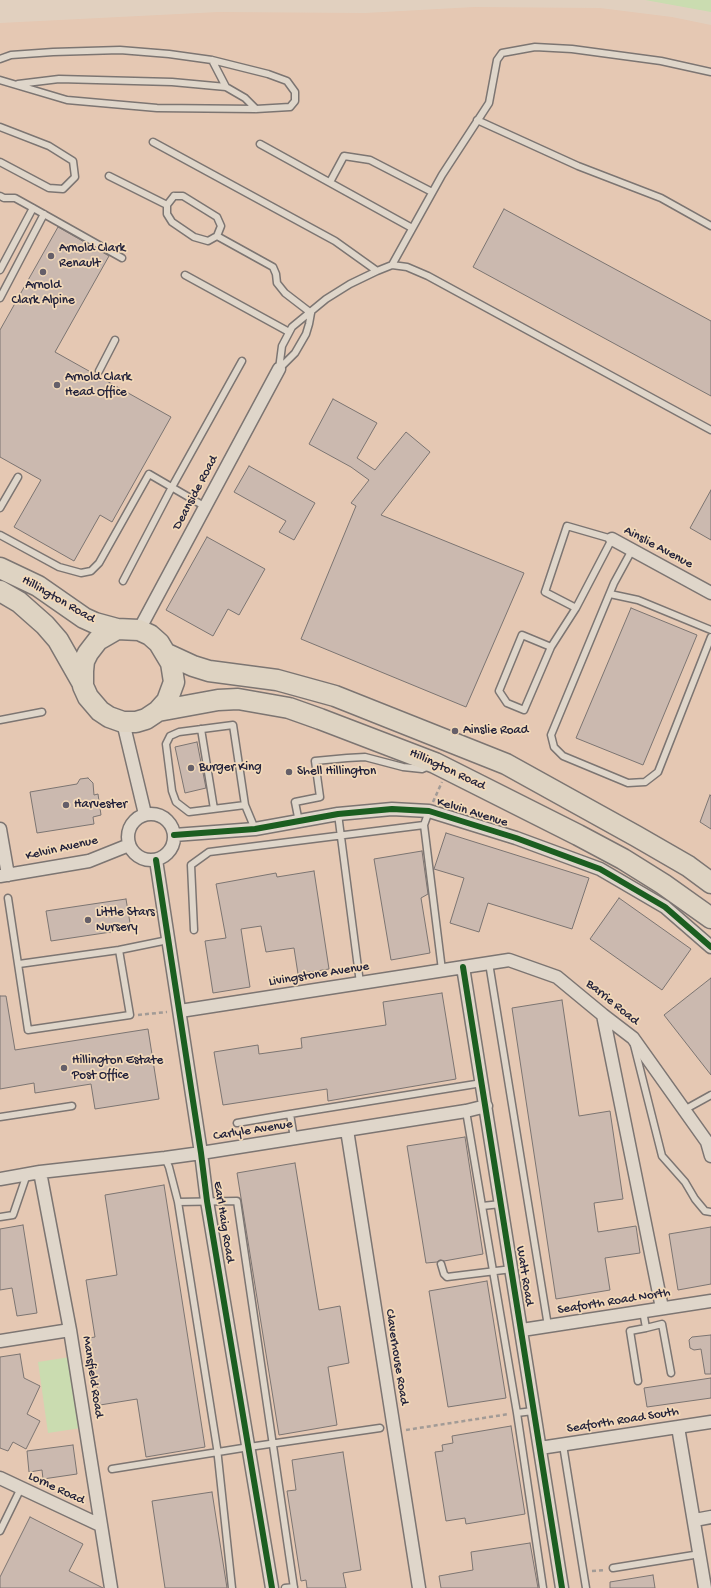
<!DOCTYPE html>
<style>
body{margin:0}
canvas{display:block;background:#e1d0bf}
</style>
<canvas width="711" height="1588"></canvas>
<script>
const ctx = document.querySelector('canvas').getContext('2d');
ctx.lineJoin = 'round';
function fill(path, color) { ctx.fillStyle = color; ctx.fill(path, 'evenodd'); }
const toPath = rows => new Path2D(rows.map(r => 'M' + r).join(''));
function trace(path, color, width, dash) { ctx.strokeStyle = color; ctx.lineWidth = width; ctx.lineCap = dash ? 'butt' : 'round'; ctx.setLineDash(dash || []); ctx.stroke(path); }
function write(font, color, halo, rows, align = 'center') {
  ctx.font = font + ' "Gochi Hand",sans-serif'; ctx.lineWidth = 3.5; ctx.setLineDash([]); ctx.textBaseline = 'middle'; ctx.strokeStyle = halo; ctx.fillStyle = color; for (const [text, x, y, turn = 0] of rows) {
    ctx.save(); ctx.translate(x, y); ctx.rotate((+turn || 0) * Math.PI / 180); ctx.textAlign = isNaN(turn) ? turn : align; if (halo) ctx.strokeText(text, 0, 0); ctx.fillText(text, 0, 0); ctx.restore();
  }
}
const built = toPath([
 [474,7,600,8,672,17,711,25,711,1588,0,1588,0,23,218,12,365,13]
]);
const green = toPath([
 [645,0,711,0,711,12],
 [70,1357,81,1428,48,1433,38,1362]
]);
const building = toPath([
 [504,209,711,321,711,396,473,267,504,209],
 [58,227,109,256,55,352,171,417,112,522,100,515,74,561,14,527,41,480,0,457,0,330,58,227],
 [333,399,377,423,357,458,375,470,406,432,430,452,381,515,524,573,466,707,301,639,356,506,351,503,369,480,351,467,309,444,333,399],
 [249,466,315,503,294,540,279,532,286,521,234,492,249,466],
 [711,490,711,540,690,528,711,490],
 [207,537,265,569,239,615,228,609,213,636,166,610,207,537],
 [631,608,697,635,643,765,576,738,631,608],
 [197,742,206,788,185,793,175,747,197,742],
 [88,778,93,783,94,795,98,794,101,815,93,817,94,824,37,833,30,792,77,784,80,779,88,778],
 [710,795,711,796,711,829,700,822,710,795],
 [446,833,589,878,572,929,488,903,479,932,450,923,464,878,434,869,446,833],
 [422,851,428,894,421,898,430,953,391,960,374,859,422,851],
 [314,871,329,969,298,974,294,948,266,952,261,926,241,929,250,987,213,993,205,941,226,938,216,884,276,873,277,877,314,871],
 [619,898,691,949,662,990,590,939,619,898],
 [126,899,131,929,51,941,46,911,126,899],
 [711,978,711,1075,664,1015,711,978],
 [442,993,456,1079,328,1101,327,1089,223,1105,214,1052,258,1045,259,1054,302,1048,301,1038,386,1025,383,1002,442,993],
 [0,996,6,996,15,1050,148,1029,159,1099,95,1109,91,1084,35,1093,34,1083,0,1089,0,996],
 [562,1000,579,1116,610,1111,623,1199,594,1203,598,1232,636,1226,640,1253,605,1258,610,1290,556,1299,512,1008,562,1000],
 [465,1137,483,1254,444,1261,440,1260,437,1262,426,1263,407,1146,465,1137],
 [295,1163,319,1310,340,1306,349,1363,328,1367,337,1425,279,1435,237,1173,295,1163],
 [164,1185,205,1447,146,1457,137,1399,100,1405,89,1338,95,1337,86,1280,117,1275,105,1195,164,1185],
 [23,1225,37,1313,17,1316,12,1288,0,1290,0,1229,23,1225],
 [711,1227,711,1284,678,1290,669,1234,711,1227],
 [487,1281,506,1398,448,1407,429,1291,487,1281],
 [711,1335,711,1374,705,1374,701,1349,694,1350,690,1348,689,1340,692,1337,711,1335],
 [20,1354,24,1378,40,1386,27,1414,40,1421,26,1449,13,1442,8,1451,0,1448,0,1357,20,1354],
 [711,1378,711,1398,647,1407,644,1388,711,1378],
 [511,1426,525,1514,466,1524,465,1518,446,1521,435,1452,443,1451,442,1445,453,1443,452,1436,511,1426],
 [73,1445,77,1474,43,1479,42,1470,29,1472,27,1451,73,1445],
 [343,1452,361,1570,343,1573,346,1588,307,1588,306,1580,301,1581,287,1491,296,1490,292,1460,343,1452],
 [212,1492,227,1588,165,1588,152,1501,212,1492],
 [30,1517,83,1544,69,1571,103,1588,0,1588,0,1577,30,1517],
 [530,1543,538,1588,441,1588,439,1576,473,1570,471,1552,530,1543],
 [653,1575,655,1588,610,1588,610,1582,653,1575]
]);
const path = toPath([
 [433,802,442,782],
 [138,1015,167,1012],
 [406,1430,509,1414],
 [592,1571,605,1570]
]);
const lane = toPath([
 [0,59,11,55,53,52,120,50,169,54,212,60,268,74,287,81,295,92,295,101,290,107,256,109,157,108,67,100,0,80],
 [212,60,226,87],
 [18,84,59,79,172,82,226,87,245,98,256,109],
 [477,120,578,166,661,198,711,226],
 [0,127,49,146,73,161,75,177,63,189,49,188,0,162],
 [153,142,335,241,377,271],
 [260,144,412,228],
 [109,176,167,205],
 [330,182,344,156,370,160,432,192],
 [0,196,4,198,15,198,33,208],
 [174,196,183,196,217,217,221,226,217,236,208,241,194,237,172,222,167,214,167,205,174,196],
 [217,236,273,267,276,274,277,283,285,293,311,313],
 [392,265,442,175,489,103,497,60,502,53,535,47,572,49,661,61,711,72],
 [0,270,33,208,122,258],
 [185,275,289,332],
 [0,298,44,214],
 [279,369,282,346,292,327,326,299,350,284,377,271,392,265,407,267,428,276,711,430],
 [279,369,295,353,306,334,309,324,311,313],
 [99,371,115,340],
 [0,508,18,477],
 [0,535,59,567,81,573,91,571,99,563,149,474,204,506],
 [632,550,614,583,551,735,554,747,563,756,628,783,645,782,658,772,711,637],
 [123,581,172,487,242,361],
 [610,594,638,600,711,630],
 [551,647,522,635,499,691,507,703,524,710,551,647,576,608,612,539,567,526,545,592,576,608],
 [0,720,42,712],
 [201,729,214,809],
 [245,805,189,812,176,802,172,791,166,744,170,736,179,732,233,725,245,805,255,829],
 [429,811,424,825,442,970],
 [338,814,360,983],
 [299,822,295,802,320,797,315,761,347,758,365,757,403,767,422,769,429,766],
 [8,898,28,1030,130,1015,119,950],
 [194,930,191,865,209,852,424,825],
 [489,963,548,1326],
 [19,964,119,950,168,940],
 [634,1045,662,1156,685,1182,695,1199,705,1211,711,1212],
 [684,1110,711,1095],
 [466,1111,517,1413,543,1588],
 [290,1114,482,1083],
 [0,1117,72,1106],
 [237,1123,290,1114,294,1138],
 [165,1158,169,1167,178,1202,217,1448,232,1588],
 [178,1202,237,1201,294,1588],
 [482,1206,501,1204],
 [0,1217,13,1215,27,1174],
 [441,1264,444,1274,447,1277,512,1269],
 [646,1328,662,1324,671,1373],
 [638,1381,630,1331,646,1328,643,1311],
 [517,1413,533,1411],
 [563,1445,586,1588],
 [112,1469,249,1447,380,1428],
 [0,1531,21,1488],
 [613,1568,700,1554],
 [285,1588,294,1587]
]);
const street = toPath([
 [612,539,711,593],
 [139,630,279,369],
 [123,722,145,814],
 '128 837a23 23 0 1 1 46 0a23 23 0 1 1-46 0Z',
 [0,829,8,875],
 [174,835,255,829,338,814,392,809,429,811,516,838,600,869,665,907,711,947],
 [156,860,201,1153,207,1201,272,1588],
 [0,876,89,861,129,845],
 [463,967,562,1588],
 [180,1011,509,960,557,977,603,1015,633,1038,707,1142,711,1156],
 [603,1015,662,1308],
 [347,1130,419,1588],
 [40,1172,70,1330,111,1588],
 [0,1179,40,1172,165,1158,201,1153,466,1111,486,1106],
 [522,1330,711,1301],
 [0,1341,70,1330],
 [678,1427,705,1588],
 [540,1448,711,1422],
 [0,1478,100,1525],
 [695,1520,711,1517]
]);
const primary = toPath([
 [0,568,38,586,84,618,95,623,117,629],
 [0,591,19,602,45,625,58,640,83,684],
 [117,629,139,630,150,635,159,643,171,663,174,682,167,701,158,711,146,719,136,722,123,722,109,717,100,711,88,697,83,686,83,671,84,661,88,653,98,640,117,629],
 [167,654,193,666,209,671,277,680,335,696,506,764,636,836,688,866,711,883],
 [158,711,218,700,238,699,289,708,320,719,435,763,578,835,623,859,663,884,711,918]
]);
const cycleway = toPath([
 [174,835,255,829,338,814,392,809,429,811,516,838,600,869,665,907,711,947],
 [156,860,201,1153,207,1201,272,1588],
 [463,967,562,1588]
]);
const markers = [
 [51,256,4,"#655f69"],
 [43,272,4,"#655f69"],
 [57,385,4,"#655f69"],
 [455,731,4,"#655f69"],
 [191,768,4,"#655f69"],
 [289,772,4,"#655f69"],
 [66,805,4,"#655f69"],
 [88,920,4,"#655f69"],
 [64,1068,4,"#655f69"]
];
const poiNames = [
 ["Arnold Clark",59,249],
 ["Renault",59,264],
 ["Arnold",43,286,"center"],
 ["Clark Alpine",43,301,"center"],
 ["Arnold Clark",65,378],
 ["Head Office",65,393],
 ["Ainslie Road",463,731],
 ["Burger King",199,768],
 ["Shell Hillington",297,772],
 ["Harvester",74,805],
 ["Little Stars",96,913],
 ["Nursery",96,928],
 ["Hillington Estate",72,1061],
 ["Post Office",72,1076]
];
const streetNames = [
 ["Deanside Road",196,493,-62],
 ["Ainslie Avenue",658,548,28],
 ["Hillington Road",58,600,30],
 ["Hillington Road",447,770,25],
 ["Kelvin Avenue",472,813,17],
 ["Kelvin Avenue",62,849,-13],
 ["Livingstone Avenue",319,975,-9],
 ["Barrie Road",612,1003,39],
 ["Carlyle Avenue",253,1131,-9],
 ["Earl Haig Road",223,1222,81],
 ["Watt Road",524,1276,81],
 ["Seaforth Road North",614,1302,-9],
 ["Claverhouse Road",396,1357,81],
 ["Mansfield Road",92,1377,81],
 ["Seaforth Road South",623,1421,-9],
 ["Lorne Road",56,1489,25]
];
fill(built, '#e5c8b3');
fill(green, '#cadcb0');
fill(building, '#cbb9af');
trace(building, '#7c7572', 1);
trace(lane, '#7c7572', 9);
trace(street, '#7c7572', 15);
trace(primary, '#7c7572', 23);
trace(path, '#a29b96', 2.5, [4, 3]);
trace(lane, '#dfd6ca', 6);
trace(street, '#dfd6ca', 12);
trace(primary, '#ded3c2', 20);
trace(cycleway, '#1b5e20', 6);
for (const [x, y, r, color] of markers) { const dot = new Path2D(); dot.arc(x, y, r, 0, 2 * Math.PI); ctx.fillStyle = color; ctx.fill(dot); trace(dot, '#f2d9b9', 1.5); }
write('13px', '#22223b', '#f2d9b9', poiNames, 'left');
write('13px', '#22223b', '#f2d9b9', streetNames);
</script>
